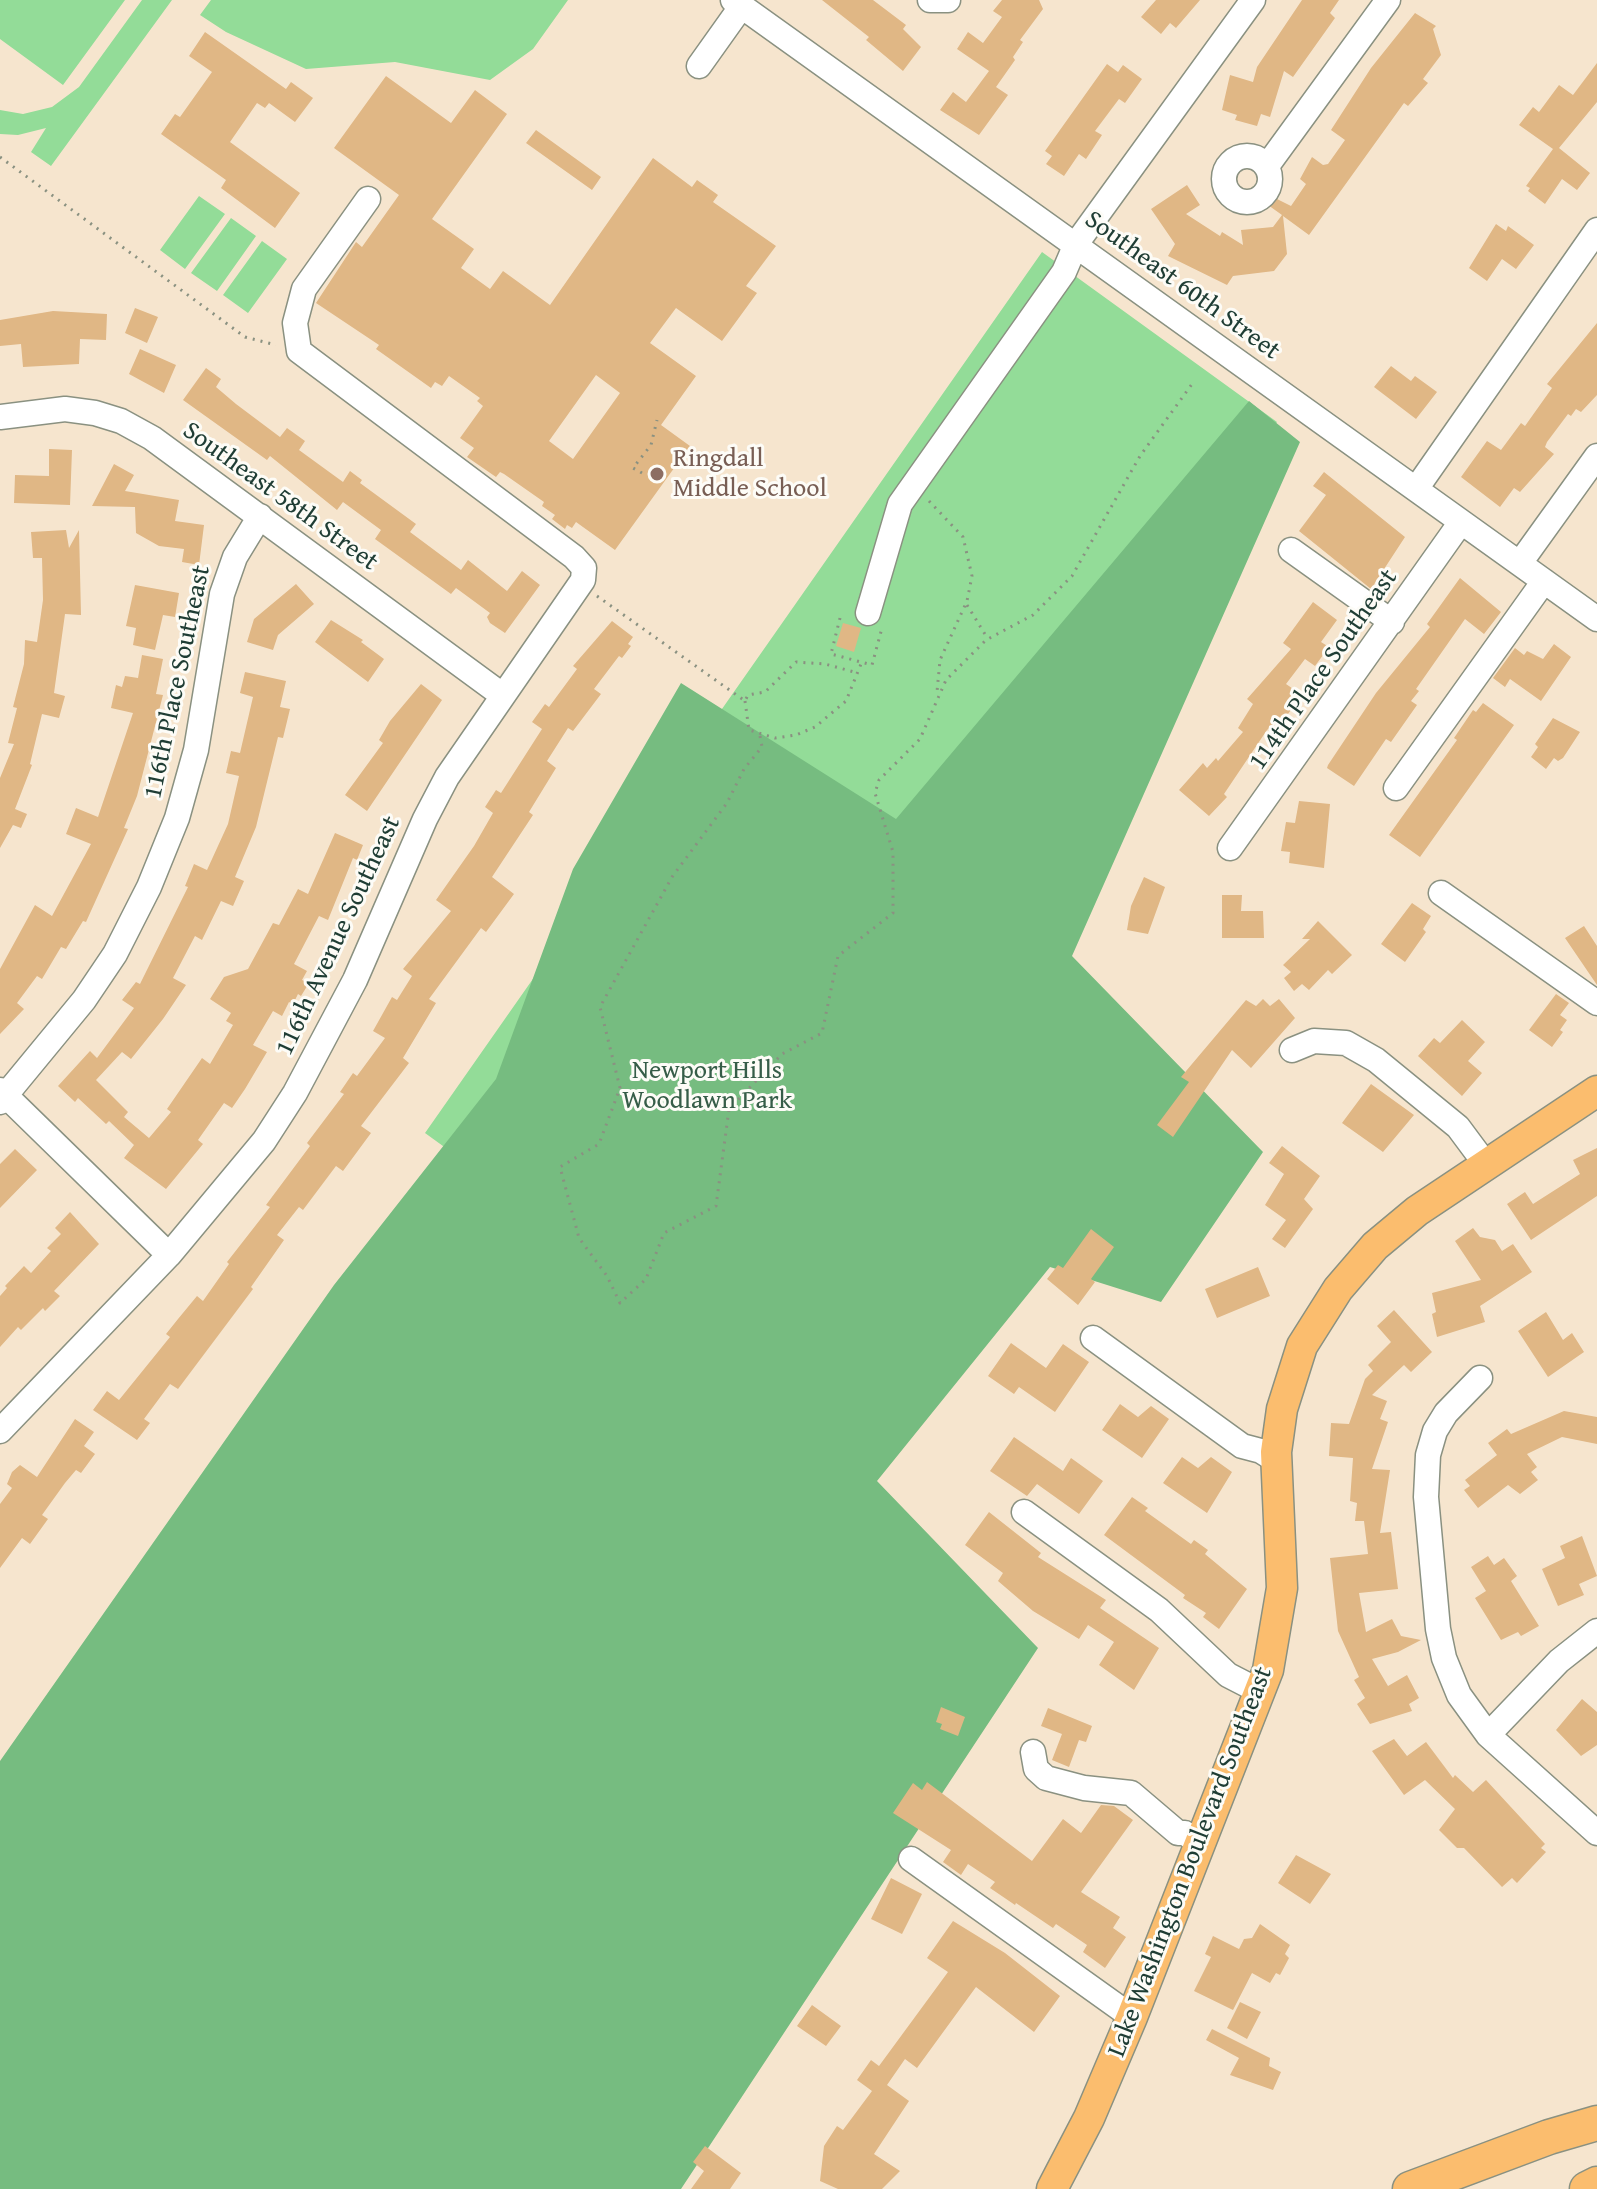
<!DOCTYPE html>
<style>
body{margin:0}
canvas{display:block;background:#f6e5ce}
</style>
<canvas width="1597" height="2189"></canvas>
<script>
const ctx = document.querySelector('canvas').getContext('2d');
ctx.lineJoin = 'round';
function fill(path, color) { ctx.fillStyle = color; ctx.fill(path, 'evenodd'); }
const toPath = rows => new Path2D(rows.map(r => 'M' + r).join(''));
function trace(path, color, width, dash) { ctx.strokeStyle = color; ctx.lineWidth = width; ctx.lineCap = dash ? 'butt' : 'round'; ctx.setLineDash(dash || []); ctx.stroke(path); }
function write(font, color, halo, rows, align = 'center') {
  ctx.font = font + ' "Gentium Book Plus",serif'; ctx.lineWidth = 6; ctx.setLineDash([]); ctx.textBaseline = 'middle'; ctx.strokeStyle = halo; ctx.fillStyle = color; for (const [text, x, y, turn = 0] of rows) {
    ctx.save(); ctx.translate(x, y); ctx.rotate((+turn || 0) * Math.PI / 180); ctx.textAlign = isNaN(turn) ? turn : align; if (halo) ctx.strokeText(text, 0, 0); ctx.fillText(text, 0, 0); ctx.restore();
  }
}
const green = toPath([
 [0,0,125,0,63,85,0,39],
 [142,0,172,0,51,166,31,152,46,128,18,135,0,134,0,110,23,114,52,107,79,87],
 [211,0,568,0,533,49,490,80,395,62,306,69,226,32,200,15],
 [199,196,225,214,185,269,160,250],
 [231,218,256,236,217,291,191,273],
 [262,241,287,259,248,313,223,295],
 [1042,252,1277,422,887,989,867,1453,425,1133]
]);
const forest = toPath([
 [1249,401,1300,442,1072,956,1263,1152,1161,1302,1050,1267,877,1481,1038,1648,681,2189,0,2189,0,1761,334,1285,496,1079,573,869,681,683,896,819]
]);
const building = toPath([
 [822,0,873,0,906,25,903,29,921,47,903,71,866,40,869,37],
 [1002,0,1039,0,1043,9,1020,40,1023,42,1013,57,1015,60,996,87,1008,95,979,135,940,110,953,92,966,102,989,71,957,49,968,32,983,43,1002,17,993,11],
 [1156,0,1200,0,1176,28,1170,23,1161,34,1141,17],
 [1302,0,1339,0,1330,13,1335,18,1293,77,1284,71,1270,117,1261,114,1257,126,1235,120,1237,115,1222,110,1230,75,1253,82,1257,67],
 [1415,13,1436,26,1433,29,1441,55,1423,79,1428,83,1408,106,1404,103,1309,235,1283,216,1287,254,1274,271,1233,276,1227,285,1168,256,1175,244,1151,209,1187,185,1200,205,1186,214,1220,236,1222,232,1243,245,1241,230,1273,227,1282,215,1261,200,1265,193,1291,206,1306,184,1300,179,1312,157,1323,165,1328,164,1345,140,1331,130,1371,68],
 [205,32,286,89,291,82,313,98,295,122,269,103,265,108,257,103,230,142,300,193,275,228,221,188,226,180,161,134,175,114,180,117,212,72,189,56],
 [1597,63,1597,102,1559,148,1590,173,1577,190,1562,179,1545,204,1528,191,1530,188,1526,186,1553,149,1519,125,1533,107,1539,112,1559,85,1573,95],
 [1107,64,1118,72,1123,65,1142,79,1125,103,1119,99,1095,131,1102,135,1086,159,1079,154,1064,176,1046,164,1052,156,1045,151],
 [386,76,451,123,475,90,507,114,432,219,474,249,461,268,490,289,503,271,550,305,653,158,692,187,697,180,718,195,713,202,776,246,746,286,757,293,722,341,676,308,650,343,696,376,661,425,690,446,615,550,576,522,572,528,567,525,565,529,552,519,555,515,542,506,544,502,504,474,500,472,496,477,467,457,474,448,460,438,483,406,477,401,480,398,449,376,442,386,435,382,431,388,376,349,379,345,316,303,356,242,362,247,399,195,334,148],
 [596,375,620,393,573,459,549,441],
 [536,130,601,177,592,190,526,143],
 [1496,224,1506,231,1508,226,1534,245,1516,269,1502,259,1487,281,1469,268],
 [135,308,158,317,147,343,125,333],
 [53,311,107,314,106,340,80,339,79,364,23,367,21,344,0,346,0,320],
 [1597,323,1597,395,1581,412,1576,409,1571,416,1568,414,1547,442,1545,447,1554,454,1520,492,1514,488,1500,507,1461,477,1487,441,1501,450,1521,423,1525,426,1552,388,1547,384],
 [140,349,176,365,164,393,129,374],
 [1391,366,1411,381,1415,376,1437,392,1416,419,1374,387],
 [206,368,221,379,216,387,236,404,280,437,287,428,305,441,299,450,343,482,350,471,362,480,360,483,416,524,410,532,461,570,468,560,507,591,522,571,540,585,505,633,490,623,487,617,490,613,456,588,451,594,375,539,381,530,343,502,337,510,270,456,267,460,183,400],
 [49,449,72,450,70,505,14,503,15,475,49,476],
 [114,464,134,475,125,491,179,500,175,521,204,525,199,565,182,562,184,549,159,546,136,533,135,507,92,506],
 [1324,472,1405,537,1371,589,1299,531,1326,495,1313,486],
 [66,530,69,548,79,530,81,615,65,614,54,693,65,696,59,718,42,714,30,764,32,765,15,809,27,814,21,828,13,825,0,848,0,778,14,744,8,743,17,708,13,707,24,664,25,640,37,642,43,600,42,558,33,558,31,532],
 [1460,578,1501,612,1484,634,1465,619,1416,689,1419,691,1411,701,1417,705,1391,742,1386,739,1354,786,1327,768,1328,765,1376,693,1430,627,1427,624],
 [296,584,314,604,278,635,273,650,247,642,254,619],
 [135,585,179,593,175,617,163,615,155,650,133,645,136,628,126,626],
 [1313,602,1337,620,1321,642,1329,647,1315,666,1305,659,1286,684,1302,695,1282,722,1278,720,1267,730,1224,794,1227,797,1209,816,1179,790,1203,763,1207,768,1216,758,1218,761,1243,732,1238,728,1253,704,1247,699,1291,649,1283,643],
 [331,620,363,640,361,642,384,659,368,682,315,642],
 [612,621,633,637,628,644,631,646,622,658,619,656,594,689,601,694,573,731,568,728,547,761,556,768,529,812,533,815,492,877,514,894,486,932,481,928,429,999,436,1003,403,1058,409,1063,361,1126,371,1133,343,1171,336,1166,303,1210,299,1207,277,1235,284,1240,251,1287,253,1289,178,1389,170,1384,144,1419,150,1423,137,1440,93,1410,107,1391,119,1400,170,1337,166,1334,178,1319,197,1296,203,1301,229,1264,227,1262,270,1207,266,1205,310,1146,307,1143,344,1094,340,1092,353,1073,357,1076,385,1038,373,1031,392,997,397,1000,412,976,403,969,451,911,436,900,474,846,493,813,485,807,496,790,501,793,542,729,532,722,545,704,549,707,577,669,573,666],
 [843,623,861,628,854,652,836,646],
 [1554,644,1571,657,1541,701,1510,679,1505,687,1493,678,1515,648,1524,655,1527,651,1543,659],
 [142,655,163,659,156,694,163,695,137,796,124,828,128,829,86,922,83,921,66,949,61,947,42,979,37,976,17,1003,24,1009,0,1034,0,969,35,905,52,916,91,844,66,834,76,808,98,817,133,713,111,708,116,685,122,687,125,676,138,678],
 [245,672,286,681,280,707,290,709,283,738,278,737,256,827,235,877,244,881,233,906,221,901,202,940,195,936,173,978,186,985,163,1019,131,1059,122,1052,96,1080,128,1112,124,1117,149,1138,171,1112,167,1109,202,1058,210,1064,233,1025,226,1021,231,1013,210,999,224,977,248,969,273,923,279,925,298,889,308,894,335,833,363,845,357,860,353,858,328,920,319,916,294,964,307,971,302,980,309,983,301,996,298,994,293,1004,289,1002,282,1016,273,1011,253,1045,267,1052,245,1089,232,1108,224,1103,198,1140,203,1144,166,1189,124,1158,134,1145,109,1121,106,1124,78,1098,75,1102,58,1086,90,1051,97,1058,134,1008,122,1000,136,982,140,984,188,887,185,886,194,864,207,870,228,824,239,776,226,773,231,751,240,753,253,697,240,693],
 [421,684,442,700,367,811,345,795,383,743,379,740,390,721],
 [1483,703,1514,725,1420,857,1389,835,1457,740,1454,738,1473,710,1476,712],
 [1553,718,1580,732,1563,758,1558,761,1554,758,1546,769,1531,757,1538,747,1535,744],
 [1299,801,1330,804,1324,868,1289,863,1290,852,1281,851,1286,822,1295,823],
 [1144,877,1165,887,1148,934,1127,930,1131,906],
 [1222,895,1242,895,1241,911,1263,911,1264,938,1222,938],
 [1412,903,1431,916,1423,929,1426,932,1405,962,1381,944],
 [1318,921,1352,955,1332,974,1328,970,1309,990,1302,984,1294,991,1284,978,1291,972,1283,965,1310,939,1302,939],
 [1584,926,1597,946,1597,985,1565,938],
 [1556,994,1569,1003,1560,1015,1567,1020,1560,1030,1563,1032,1552,1047,1529,1030],
 [1263,999,1270,1006,1279,999,1295,1018,1251,1068,1232,1050,1173,1137,1157,1125,1189,1082,1181,1077,1246,1000,1256,1006],
 [1462,1020,1485,1042,1468,1061,1482,1073,1462,1096,1418,1056,1434,1038,1440,1043],
 [1371,1084,1414,1115,1383,1152,1342,1123],
 [1282,1146,1320,1176,1304,1199,1313,1209,1285,1248,1272,1239,1286,1220,1265,1205,1284,1174,1269,1163],
 [1597,1148,1597,1196,1531,1240,1507,1204,1525,1192,1533,1204,1580,1174,1573,1160],
 [15,1149,37,1170,0,1208,0,1164],
 [70,1212,99,1244,54,1291,60,1296,45,1311,43,1308,21,1330,18,1327,0,1347,0,1296,7,1288,5,1286,24,1266,31,1273,51,1251,47,1248,61,1234,55,1228],
 [1473,1228,1480,1237,1495,1240,1502,1251,1513,1244,1532,1272,1480,1306,1485,1322,1437,1337,1432,1314,1436,1312,1432,1293,1481,1280,1455,1241],
 [1091,1229,1114,1247,1091,1279,1095,1282,1078,1305,1047,1279,1058,1265,1063,1268],
 [1258,1267,1270,1296,1217,1318,1205,1289],
 [1394,1310,1432,1352,1411,1372,1404,1365,1372,1395,1387,1401,1380,1419,1388,1422,1372,1469,1390,1470,1380,1533,1391,1532,1398,1589,1359,1593,1366,1632,1392,1619,1401,1636,1421,1640,1398,1652,1372,1659,1388,1686,1407,1675,1419,1698,1409,1704,1412,1711,1370,1724,1357,1704,1365,1698,1354,1680,1359,1677,1338,1631,1330,1558,1368,1554,1364,1521,1355,1521,1357,1503,1350,1501,1353,1458,1329,1456,1331,1423,1349,1424,1365,1379,1373,1371,1368,1365,1391,1342,1377,1326],
 [1546,1312,1563,1340,1572,1333,1584,1352,1548,1377,1518,1331],
 [1011,1343,1046,1368,1063,1344,1089,1362,1055,1412,1019,1387,1014,1394,988,1376],
 [1120,1404,1138,1417,1151,1406,1169,1419,1142,1458,1102,1430],
 [1564,1411,1597,1417,1597,1444,1562,1437,1527,1454,1537,1467,1531,1472,1538,1480,1520,1494,1508,1485,1478,1508,1464,1490,1470,1486,1465,1480,1497,1455,1488,1443,1507,1429,1511,1434],
 [75,1419,94,1432,84,1446,95,1454,81,1473,76,1470,65,1483,42,1515,48,1519,30,1544,22,1538,0,1568,0,1504,12,1488,7,1484,12,1472,20,1465,37,1477],
 [1014,1437,1063,1471,1071,1458,1103,1481,1079,1514,1037,1484,1027,1496,990,1471],
 [1182,1457,1198,1468,1211,1457,1232,1472,1207,1513,1163,1483],
 [1132,1497,1148,1508,1145,1511,1191,1544,1194,1540,1208,1550,1205,1554,1247,1589,1219,1629,1203,1617,1206,1613,1183,1598,1185,1595,1104,1535],
 [989,1512,1041,1553,1038,1557,1106,1600,1100,1608,1159,1648,1134,1690,1099,1665,1114,1642,1088,1625,1079,1639,1033,1611,998,1581,1003,1573,965,1545],
 [1582,1536,1597,1576,1579,1584,1584,1595,1558,1606,1542,1569,1565,1558,1560,1546],
 [1488,1556,1494,1565,1504,1558,1517,1576,1511,1581,1539,1626,1521,1636,1518,1632,1501,1640,1475,1598,1486,1591,1471,1567],
 [1582,1699,1597,1712,1597,1745,1581,1756,1556,1730],
 [941,1707,965,1717,958,1736,940,1729,942,1724,936,1722],
 [1048,1708,1092,1726,1086,1742,1079,1740,1069,1767,1052,1760,1062,1734,1041,1726],
 [1394,1739,1407,1756,1426,1742,1453,1778,1455,1775,1473,1792,1486,1780,1545,1844,1541,1848,1546,1852,1517,1883,1512,1878,1502,1887,1464,1848,1457,1848,1439,1830,1455,1809,1425,1780,1404,1795,1372,1751],
 [927,1782,1032,1861,1063,1819,1081,1833,1101,1805,1114,1806,1133,1820,1081,1892,1120,1917,1113,1928,1126,1937,1105,1968,1083,1952,1087,1945,1056,1924,1053,1928,1016,1903,1015,1905,990,1888,995,1882,968,1864,961,1875,943,1862,951,1850,893,1813,913,1783,922,1790],
 [1296,1855,1331,1874,1310,1904,1278,1883],
 [891,1878,922,1894,902,1934,871,1919],
 [953,1921,1005,1953,1060,1996,1034,2032,976,1987,917,2068,905,2059,887,2085,909,2101,874,2154,900,2171,882,2189,838,2189,820,2181,824,2146,837,2126,843,2130,872,2091,857,2080,871,2060,879,2066,948,1972,927,1958],
 [1260,1924,1290,1945,1285,1954,1289,1958,1280,1975,1276,1973,1270,1983,1252,1973,1233,2010,1194,1991,1211,1957,1205,1954,1213,1936,1239,1949,1244,1939,1252,1938],
 [1240,2002,1261,2012,1247,2039,1227,2028],
 [812,2005,841,2026,826,2046,797,2026],
 [1212,2029,1270,2058,1269,2066,1281,2072,1273,2090,1230,2075,1239,2058,1206,2040],
 [705,2146,741,2173,730,2189,691,2189,704,2171,693,2162]
]);
const path = toPath([
 [0,157,245,337,276,345],
 [642,473,633,468,651,445,657,420],
 [929,501,963,537,972,576,967,601,940,660,937,692],
 [597,596,745,701,748,695,765,692,796,662,825,664,858,673],
 [967,605,988,639],
 [840,618,831,654,861,662,872,665,882,628],
 [745,701,749,730,775,738,796,735,815,727,846,701,861,664],
 [760,736,762,747,744,769,727,803,672,877,600,1007,620,1088,599,1144,560,1167,579,1238,607,1276,620,1303,646,1279,664,1233,716,1206,729,1109,782,1054,822,1033,838,956,893,913,893,852,875,793,879,780,920,739,946,680,986,640,1033,615,1072,576,1140,456,1192,384]
]);
const minor = toPath([
 [733,0,1597,619],
 [930,0,948,0],
 [699,66,741,7],
 '1224 179a23 23 0 1 1 46 0a23 23 0 1 1-46 0Z',
 [1267,166,1388,0],
 [0,417,65,409,95,413,121,421,152,438,502,695],
 [1416,489,1597,230],
 [1291,550,1392,622],
 [1520,563,1597,456],
 [868,613,900,504,1064,272,1076,244,1253,0],
 [1396,788,1544,581],
 [1230,848,1461,522],
 [1441,893,1597,1003],
 [1292,1050,1314,1041,1346,1043,1376,1060,1458,1127,1487,1166],
 [0,1090,169,1255],
 [0,1102,84,1000,115,954,149,887,177,818,196,750,222,594,235,557,260,516],
 [1093,1338,1242,1446,1261,1451,1277,1461],
 [1480,1378,1446,1413,1435,1431,1428,1455,1426,1497,1438,1629,1444,1658,1459,1695,1488,1735,1597,1833],
 [0,1431,169,1255,264,1141,295,1093,355,980,425,819,447,777,583,580,584,568,574,557,299,351,295,323,304,289,368,199],
 [1024,1512,1159,1610,1228,1675,1261,1692],
 [1488,1735,1559,1661,1597,1631],
 [1033,1752,1036,1769,1046,1778,1084,1788,1131,1793,1178,1833,1185,1833,1201,1845],
 [911,1859,1132,2017]
]);
const major = toPath([
 [1052,2189,1089,2118,1132,2017,1268,1670,1282,1588,1276,1452,1282,1409,1302,1346,1338,1289,1375,1246,1417,1211,1597,1091]
]);
const highway = toPath([
 [1410,2189,1549,2137,1597,2123],
 [1587,2189,1597,2184]
]);
const markers = [
 [657,474,8,"#8d6e63"]
];
const streetNames = [
 ["Southeast 60th Street",1182,286,36],
 ["Southeast 58th Street",280,497,36],
 ["114th Place Southeast",1324,670,-55],
 ["116th Place Southeast",178,682,-78],
 ["116th Avenue Southeast",339,936,-65],
 ["Lake Washington Boulevard Southeast",1191,1862,-69]
];
const educationNames = [
 ["Ringdall",673,459],
 ["Middle School",673,489]
];
const parkNames = [
 ["Newport Hills",707,1071],
 ["Woodlawn Park",707,1101]
];
fill(green, '#93dc98');
fill(forest, '#76bc80');
fill(building, '#e0b785');
trace(minor, '#8a9181', 27);
trace(major, '#8a9181', 33);
trace(highway, '#8a9181', 37);
trace(path, '#8a9181', 3, [2, 6]);
trace(minor, '#fff', 24);
trace(major, '#fbbd6e', 30);
trace(highway, '#fbbd6e', 34);
for (const [x, y, r, color] of markers) { const dot = new Path2D(); dot.arc(x, y, r, 0, 2 * Math.PI); ctx.fillStyle = color; ctx.fill(dot); trace(dot, '#fdfcf7', 3); }
write('26px', '#1f3d34', '#fdfcf7', streetNames);
write('26px', '#785e54', '#fdfcf7', educationNames, 'left');
write('26px', '#365d48', '#fdfcf7', parkNames);
</script>
